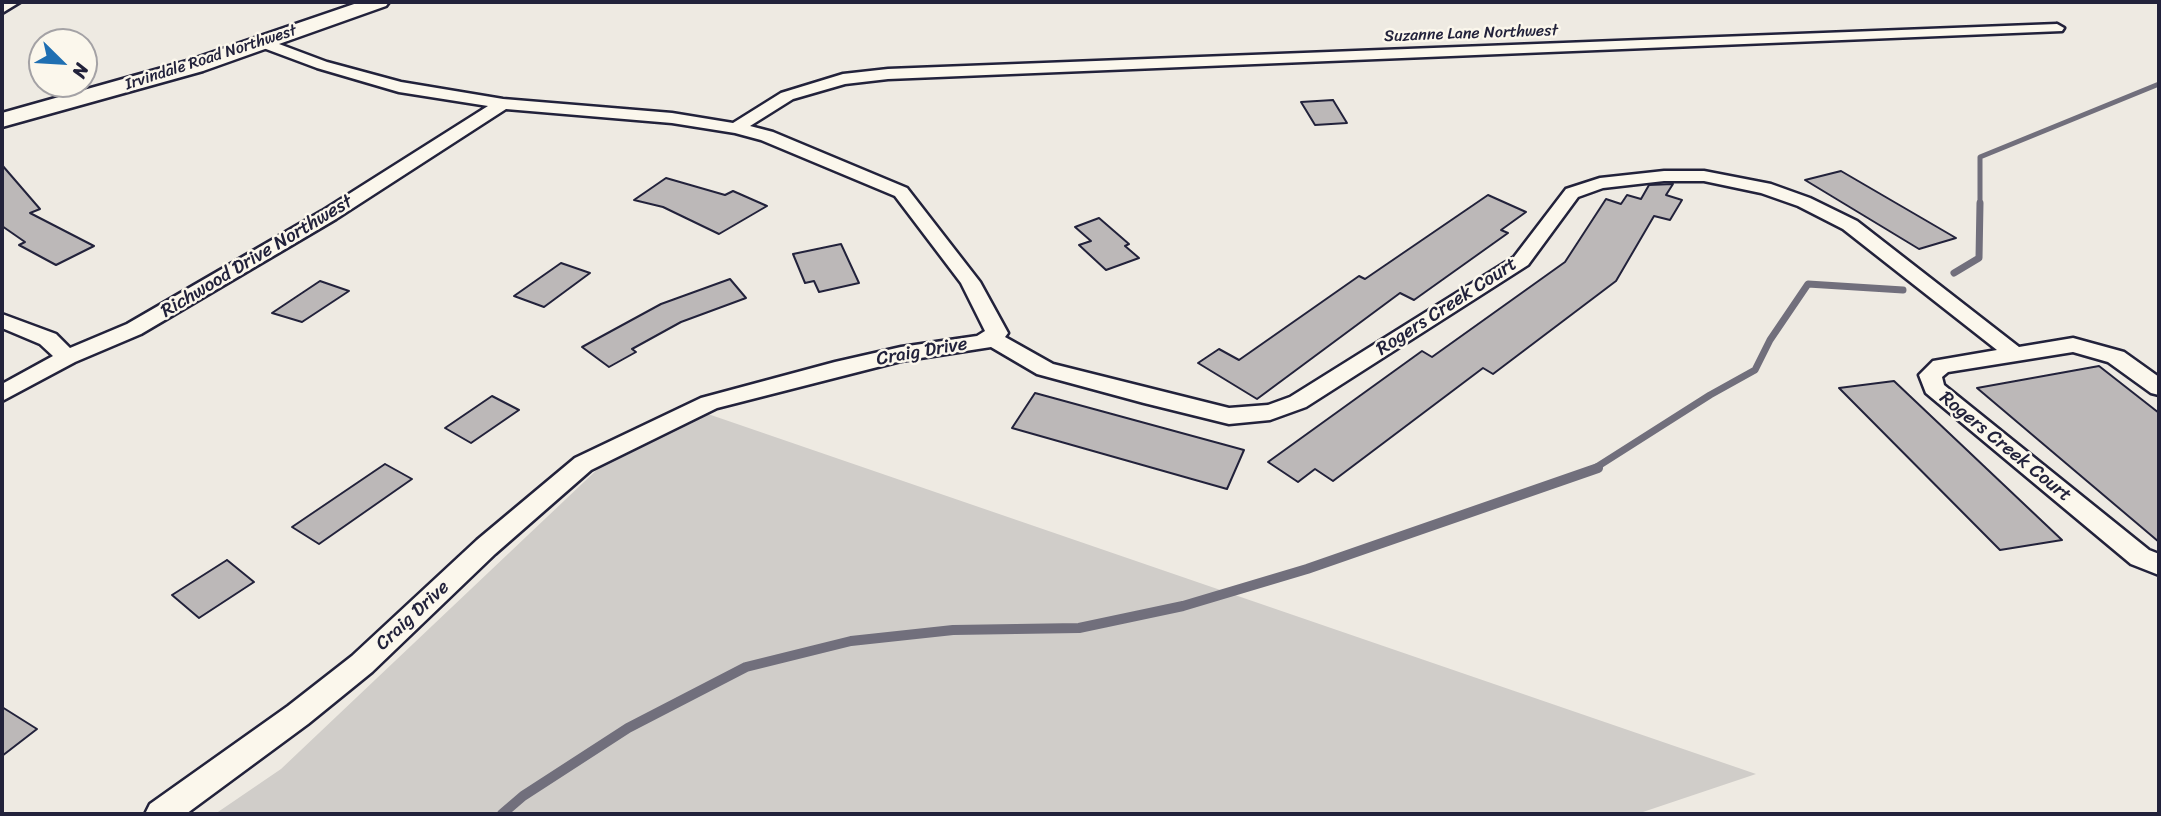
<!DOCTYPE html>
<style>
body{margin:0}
#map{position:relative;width:2161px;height:816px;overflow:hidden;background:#eeeae2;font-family:Sriracha,sans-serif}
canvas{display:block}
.frame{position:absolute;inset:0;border:4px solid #22223b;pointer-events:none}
.north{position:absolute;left:28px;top:28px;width:70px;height:70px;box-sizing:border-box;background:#fbf7ec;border:2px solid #a4a2a5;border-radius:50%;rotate:114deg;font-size:19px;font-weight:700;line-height:28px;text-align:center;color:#22223b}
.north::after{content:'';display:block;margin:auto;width:24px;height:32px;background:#1f6fb2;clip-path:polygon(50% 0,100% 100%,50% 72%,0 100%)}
</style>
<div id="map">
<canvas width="2161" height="816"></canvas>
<div class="frame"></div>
<div class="north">N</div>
</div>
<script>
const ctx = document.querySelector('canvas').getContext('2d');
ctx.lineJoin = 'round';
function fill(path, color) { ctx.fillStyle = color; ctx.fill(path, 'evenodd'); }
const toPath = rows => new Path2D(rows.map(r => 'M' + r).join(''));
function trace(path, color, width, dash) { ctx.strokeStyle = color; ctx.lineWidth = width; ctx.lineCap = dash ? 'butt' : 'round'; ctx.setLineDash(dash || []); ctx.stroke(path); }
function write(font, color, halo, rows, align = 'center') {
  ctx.font = font + ' Sriracha,sans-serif'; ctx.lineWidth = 5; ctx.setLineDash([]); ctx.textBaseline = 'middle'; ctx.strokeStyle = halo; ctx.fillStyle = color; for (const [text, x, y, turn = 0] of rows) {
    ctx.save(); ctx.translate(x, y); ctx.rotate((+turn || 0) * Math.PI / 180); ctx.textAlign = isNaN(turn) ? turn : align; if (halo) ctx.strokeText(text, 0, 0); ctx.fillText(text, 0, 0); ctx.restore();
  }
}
const green = toPath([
 [708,414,1756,774,1637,814,215,814,281,769,604,463]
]);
const streamFar2 = toPath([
 [1980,204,1980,157,2159,84]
]);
const streamFar1 = toPath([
 [1954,273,1979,258,1980,203],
 [1592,470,1710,395,1755,370,1770,340,1808,284,1903,290]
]);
const stream = toPath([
 [502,814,523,796,628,728,746,667,851,641,953,630,1079,628,1183,606,1307,569,1598,468]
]);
const building = toPath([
 [1333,100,1347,123,1315,125,1301,102,1333,100],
 [2,165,40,209,30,213,94,246,56,265,19,245,25,242,2,226,2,165],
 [1841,171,1956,238,1919,249,1805,180,1841,171],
 [666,178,725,195,733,191,767,206,719,234,663,207,634,200,666,178],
 [1673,184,1666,195,1682,200,1670,220,1654,216,1616,281,1493,374,1483,368,1333,481,1315,469,1298,482,1268,462,1422,351,1432,357,1565,262,1606,199,1621,204,1627,195,1641,199,1649,185,1673,184],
 [1488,195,1526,212,1501,230,1508,233,1414,300,1400,293,1257,399,1198,363,1219,349,1239,360,1359,276,1365,279,1488,195],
 [1099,218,1129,244,1125,246,1139,258,1106,270,1079,245,1091,241,1075,227,1099,218],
 [841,244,859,283,819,292,814,281,805,283,793,254,841,244],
 [561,263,590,273,544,307,514,296,561,263],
 [730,279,746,298,681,322,632,349,636,352,609,367,582,347,661,304,730,279],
 [320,281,349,291,302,322,272,313,320,281],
 [2099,366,2159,413,2159,542,1977,388,2099,366],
 [1894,381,2062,540,2000,550,1839,388,1894,381],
 [1035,393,1244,450,1227,489,1012,428,1035,393],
 [492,396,519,410,471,443,445,428,492,396],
 [385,464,412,479,319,544,292,527,385,464],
 [227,560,254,582,199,618,172,595,227,560],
 [2,707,37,729,2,756,2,707]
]);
const street = toPath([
 [4,2,20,2,2,13,4,2],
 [2057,24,2064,28,2062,31,888,79,845,84,793,99,750,126,773,132,907,188,980,282,1008,333,1005,337,1053,364,1229,408,1268,405,1290,397,1514,257,1566,189,1600,178,1664,171,1704,171,1771,184,1810,198,1857,221,2019,347,2073,338,2124,352,2159,377,2159,395,2151,393,2108,362,2073,352,1948,372,1942,377,1944,385,2149,550,2159,554,2159,575,2131,564,1926,393,1919,375,1933,361,1997,350,1843,229,1798,206,1761,193,1704,181,1664,181,1603,188,1578,197,1528,265,1306,407,1270,420,1229,424,1144,403,1037,374,991,347,901,361,717,408,591,470,495,554,372,672,308,724,186,814,145,814,150,804,288,706,352,656,477,540,575,458,701,398,835,362,901,347,977,336,985,331,961,283,895,196,761,140,735,133,672,123,506,109,336,219,141,334,75,362,2,401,2,384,53,356,40,344,2,328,2,314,56,334,70,348,127,324,322,211,488,106,399,92,317,68,258,46,255,43,263,38,327,62,401,82,503,99,672,113,733,123,781,93,843,74,888,69,2057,24]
]);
const secondary = toPath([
 [360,2,389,2,386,6,203,71,2,127,2,113,187,61,360,2]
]);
const farStreetnames = [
 ["Suzanne Lane Northwest",1471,34,-2],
 ["Irvindale Road Northwest",211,58,-18]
];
const streetNames = [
 ["Richwood Drive Northwest",257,257,-31],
 ["Rogers Creek Court",1447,307,-33],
 ["Craig Drive",922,352,-10],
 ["Rogers Creek Court",2005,447,39],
 ["Craig Drive",413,616,-43]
];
fill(green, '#d0cdc9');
trace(streamFar2, '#716f7c', 5);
trace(streamFar1, '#716f7c', 7);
trace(stream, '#716f7c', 10);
fill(building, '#bcb8b8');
trace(building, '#22223b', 2);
trace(street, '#22223b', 5);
trace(secondary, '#22223b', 5);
fill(street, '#fbf7ec');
fill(secondary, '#fbf7ec');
write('16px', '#22223b', '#fbf7ec', farStreetnames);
write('19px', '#22223b', '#fbf7ec', streetNames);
</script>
